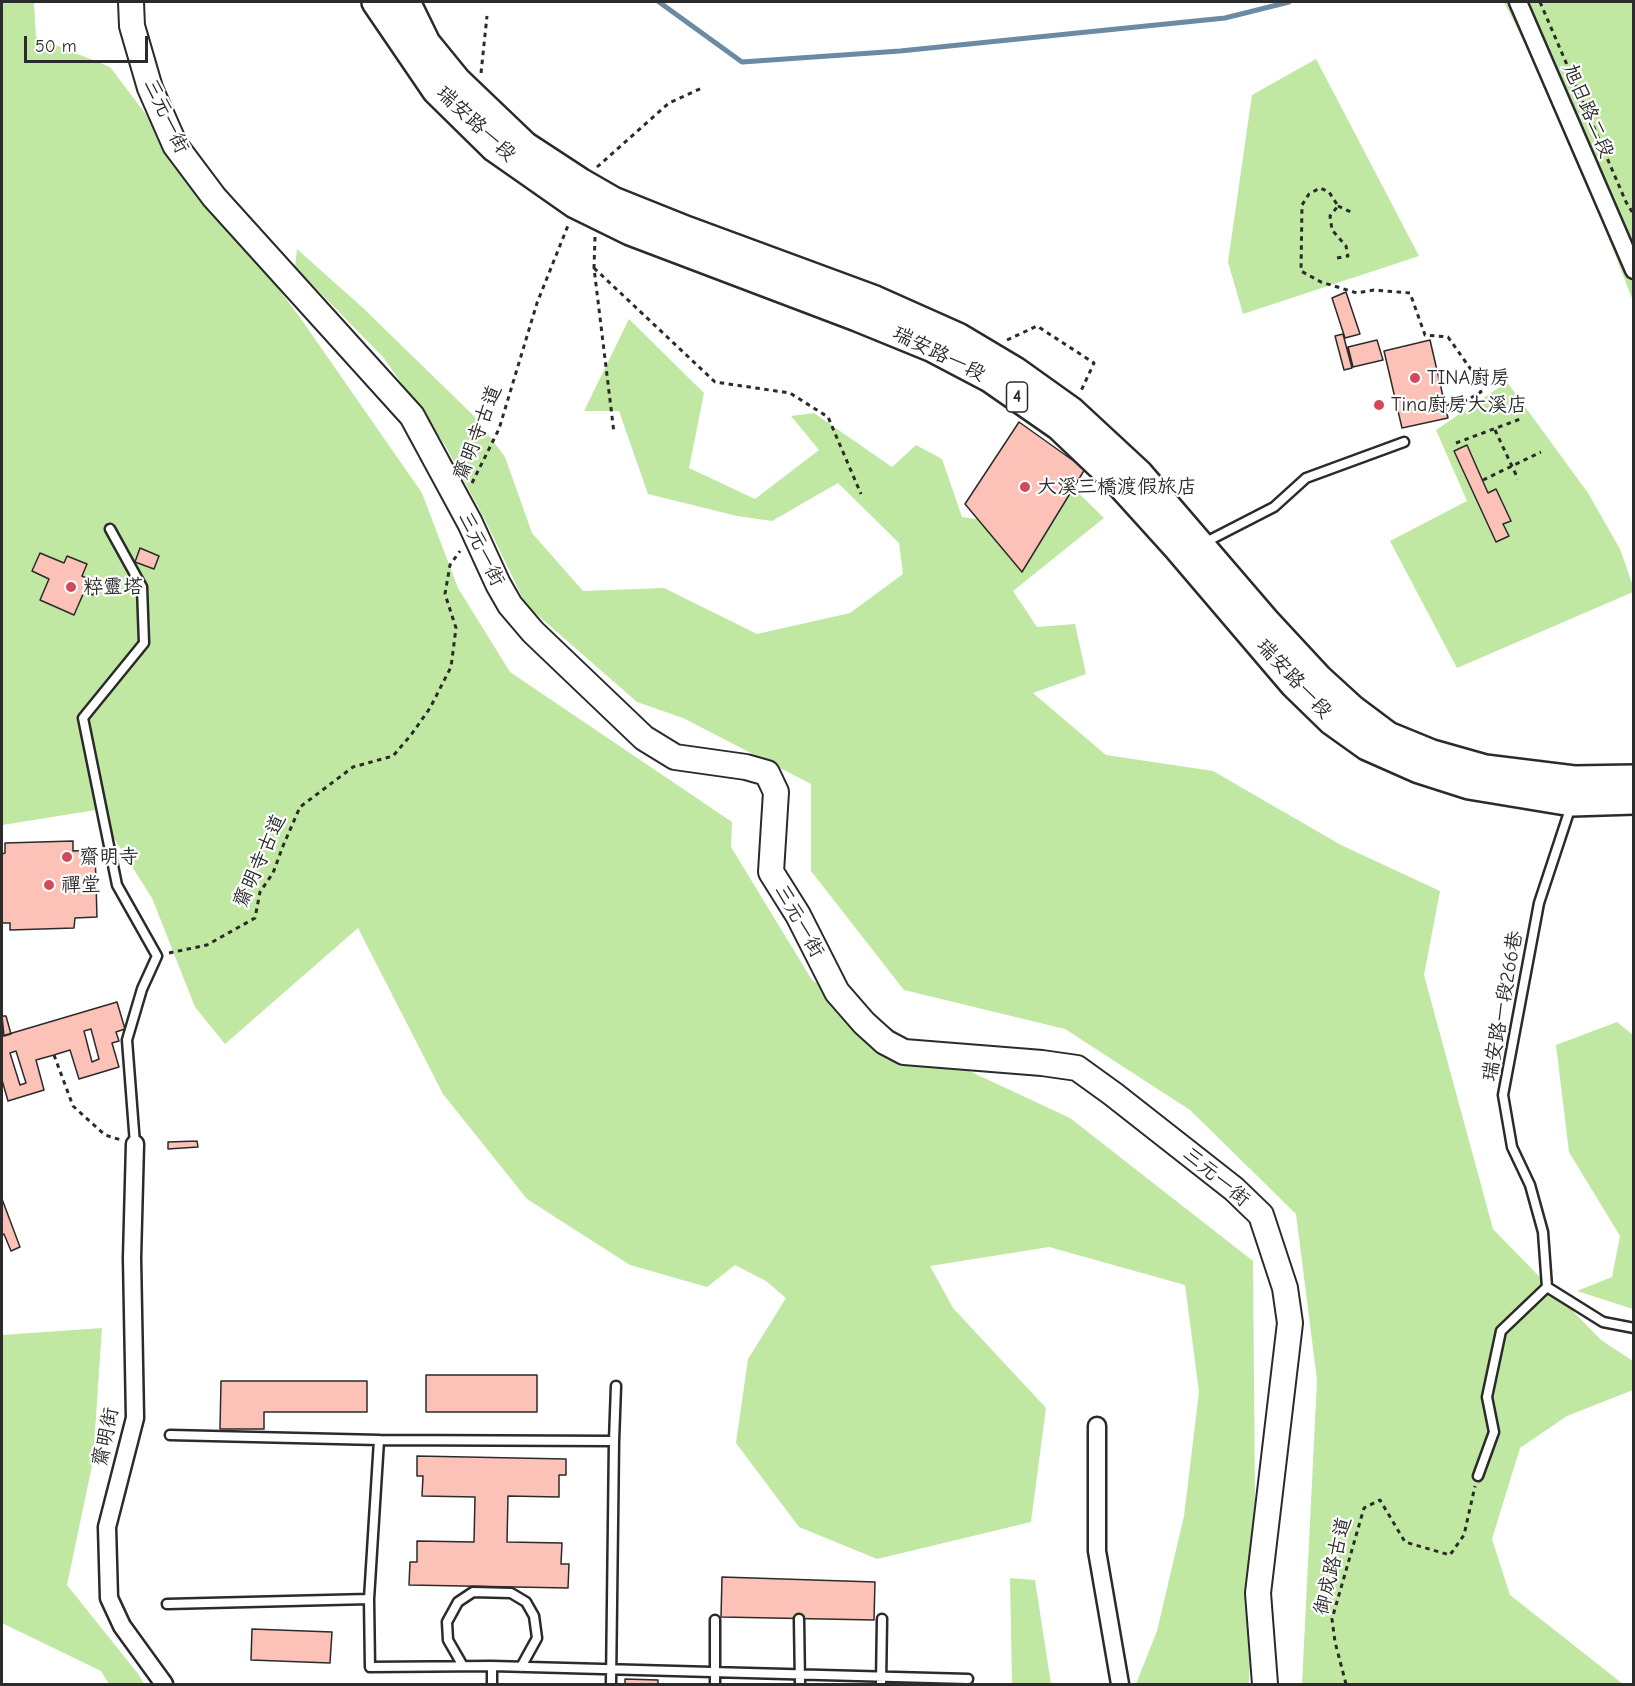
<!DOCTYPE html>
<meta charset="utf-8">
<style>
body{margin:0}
#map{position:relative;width:1635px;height:1686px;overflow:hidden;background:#fff;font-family:"Comic Neue",sans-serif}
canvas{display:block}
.frame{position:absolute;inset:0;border:3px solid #2b2b2b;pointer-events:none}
.scale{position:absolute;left:24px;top:36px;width:124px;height:27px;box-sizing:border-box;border:3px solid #2b2b2b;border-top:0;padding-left:8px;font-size:18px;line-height:21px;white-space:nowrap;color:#2b2b2b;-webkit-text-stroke:4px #fff;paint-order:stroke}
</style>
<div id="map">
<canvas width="1635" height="1686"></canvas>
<div class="frame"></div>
<div class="scale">50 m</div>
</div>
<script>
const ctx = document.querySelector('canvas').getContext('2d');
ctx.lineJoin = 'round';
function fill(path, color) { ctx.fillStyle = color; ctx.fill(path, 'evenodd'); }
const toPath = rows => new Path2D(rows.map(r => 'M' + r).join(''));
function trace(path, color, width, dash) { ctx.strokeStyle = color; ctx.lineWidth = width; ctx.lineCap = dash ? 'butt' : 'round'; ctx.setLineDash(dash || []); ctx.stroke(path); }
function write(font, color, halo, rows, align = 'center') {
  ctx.font = font + ' "Comic Neue","LXGW WenKai TC",sans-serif'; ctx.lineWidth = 4.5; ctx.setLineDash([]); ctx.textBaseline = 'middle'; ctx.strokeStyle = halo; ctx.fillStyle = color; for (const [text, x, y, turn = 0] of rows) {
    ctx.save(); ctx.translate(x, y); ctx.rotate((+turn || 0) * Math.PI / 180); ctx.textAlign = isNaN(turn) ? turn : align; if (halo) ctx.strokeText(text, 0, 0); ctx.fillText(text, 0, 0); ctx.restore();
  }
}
const green = toPath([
 [2,2,34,2,36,37,110,67,299,316,422,493,458,588,510,672,732,822,731,847,812,980,937,1056,1070,1118,1253,1261,1255,1499,1249,1684,1136,1684,1157,1631,1184,1516,1199,1392,1185,1285,1049,1247,930,1266,953,1308,1046,1408,1031,1522,877,1559,799,1527,736,1443,748,1359,786,1298,766,1281,735,1265,707,1287,630,1265,527,1199,443,1094,358,928,225,1044,195,1007,152,898,96,810,2,825],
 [1504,2,1633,2,1633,301,1563,120],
 [1316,59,1419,256,1243,314,1228,262,1252,95],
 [297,249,363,308,475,417,505,457,532,533,583,591,664,588,757,634,850,613,903,574,899,543,838,483,772,521,737,516,648,494,619,411,584,411,629,319,704,393,689,468,755,499,819,450,791,416,814,413,892,467,916,445,942,459,962,517,983,520,1036,451,1104,518,1013,591,1037,627,1075,624,1086,674,1033,693,1106,755,1213,771,1341,845,1440,891,1424,975,1493,1229,1601,1340,1633,1361,1633,1390,1567,1416,1520,1448,1492,1539,1510,1595,1623,1684,1302,1684,1317,1380,1296,1214,1190,1110,1065,1029,904,990,811,871,811,784,683,718,637,702,526,605,485,520,445,445,383,357,295,267],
 [1507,382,1588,493,1620,549,1633,586,1633,592,1457,668,1390,541,1467,501,1436,430],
 [1617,1022,1633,1035,1633,1309,1577,1291,1612,1277,1620,1236,1569,1152,1556,1045],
 [102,1328,93,1461,67,1585,139,1675,144,1684,109,1684,101,1671,2,1623,2,1335],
 [1010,1578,1035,1580,1051,1684,1054,1684,1012,1684]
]);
const stream = toPath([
 [659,2,742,62,900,51,1225,18,1289,2]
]);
const building = toPath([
 [1346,292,1360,334,1345,338,1332,298,1346,292],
 [1343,334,1352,368,1344,370,1335,336,1343,334],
 [1377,340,1383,360,1353,367,1348,347,1377,340],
 [1430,340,1448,418,1402,428,1384,351,1430,340],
 [1019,422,1085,469,1022,572,965,504,1019,422],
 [1467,445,1488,493,1496,489,1511,521,1503,524,1509,536,1496,542,1454,451,1467,445],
 [140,548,159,556,154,569,135,562,140,548],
 [40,553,64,563,67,556,87,564,82,576,98,583,93,595,84,592,74,615,40,600,49,579,32,571,40,553],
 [73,841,73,851,95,850,97,917,75,918,74,928,10,930,10,923,2,923,2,854,5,853,5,843,73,841],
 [117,1002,125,1029,116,1032,119,1041,112,1043,119,1067,79,1079,70,1050,54,1055,36,1060,44,1090,8,1101,2,1080,2,1036,117,1002],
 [91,1029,99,1059,92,1062,84,1031,91,1029],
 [16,1051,26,1083,20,1085,10,1053,16,1051],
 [2,1016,6,1016,11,1034,4,1036,2,1016],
 [197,1141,198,1147,168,1149,168,1142,197,1141],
 [2,1199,20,1247,11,1251,4,1234,2,1235,2,1199],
 [426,1375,537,1375,537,1412,426,1412,426,1375],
 [221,1381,367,1381,367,1412,264,1412,264,1429,220,1429,221,1381],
 [417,1456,566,1459,566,1475,559,1475,559,1497,508,1496,507,1542,562,1543,561,1564,569,1564,568,1588,409,1585,410,1562,417,1562,417,1541,474,1542,475,1497,422,1496,423,1476,417,1476,417,1456],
 [722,1577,875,1582,874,1620,721,1617,722,1577],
 [252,1629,332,1632,330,1663,251,1660,252,1629],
 [625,1679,658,1680,658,1684,625,1684,625,1679]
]);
const path = toPath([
 [1540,2,1626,202,1634,215],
 [481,73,487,16],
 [597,167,669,103,704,87],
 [1338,206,1353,213],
 [595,237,594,268,614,433],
 [1337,258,1348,256,1346,246,1332,230,1330,216,1338,206,1329,192,1320,188,1309,194,1302,205,1301,271,1321,282,1357,293,1374,290,1410,293,1425,335,1448,337,1477,378,1481,392,1467,400,1445,405],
 [594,268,715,382,790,393,828,417,861,494],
 [1007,340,1037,326,1094,363,1080,393],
 [1495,430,1518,479],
 [1456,443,1523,418],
 [1483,480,1541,452],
 [472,483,499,429,537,303,569,223],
 [169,953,207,945,255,918,260,892,273,873,283,846,300,807,353,767,393,756,411,735,430,708,451,667,456,628,445,594,450,565,460,551],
 [54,1055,73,1106,105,1135,121,1140],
 [1346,1684,1335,1642,1332,1619,1364,1508,1380,1500,1405,1542,1450,1555,1464,1535,1475,1486]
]);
const lane = toPath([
 [110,529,142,587,144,643,83,718,117,885,157,956,142,989,127,1040,135,1144],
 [1202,544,1274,507,1306,478,1404,442],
 [1547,1287,1603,1322,1634,1328],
 [170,1435,379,1440],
 [1478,1476,1494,1432,1487,1397,1501,1331,1547,1287,1543,1232,1530,1185,1512,1147,1503,1095,1539,903,1571,806],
 [369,1599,379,1440,614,1441,616,1386],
 [167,1604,369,1599,370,1667,492,1666],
 [799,1619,800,1684],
 [463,1666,448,1640,447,1622,458,1602,473,1592,511,1593,526,1602,534,1616,537,1638,521,1667],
 [492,1684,492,1666,968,1679],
 [611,1684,614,1441],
 [715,1684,715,1620],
 [881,1684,882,1619]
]);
const street = toPath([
 [1518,2,1634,270],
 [135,1144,132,1258,135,1418,107,1527,109,1598,122,1626,164,1684],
 [1097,1426,1097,1551,1120,1684]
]);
const secondary = toPath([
 [131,2,132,26,150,88,175,145,214,197,412,416,470,523,498,584,510,605,533,632,644,738,675,757,746,767,767,773,776,792,771,872,798,915,837,992,864,1023,885,1042,904,1052,1042,1063,1077,1068,1113,1094,1234,1189,1261,1215,1285,1288,1290,1323,1258,1593,1265,1684]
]);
const primary = toPath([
 [376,2,436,90,495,148,575,204,630,231,857,317,933,348,990,378,1059,426,1121,485,1178,548,1294,684,1332,721,1367,746,1419,769,1469,785,1572,802,1634,800],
 [406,2,426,43,457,81,525,146,580,182,613,201,688,231,875,300,958,337,1015,371,1071,411,1139,474,1267,623,1318,678,1352,709,1388,736,1432,754,1485,769,1574,780,1634,779]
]);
const markers = [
 [1415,378,6,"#d1495b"],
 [1379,405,6,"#d1495b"],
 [1025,487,6,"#d1495b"],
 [71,587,6,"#d1495b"],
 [67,857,6,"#d1495b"],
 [49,885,6,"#d1495b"]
];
const shields = [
 [1017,397,21]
];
const shieldNames = [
 ["4",1017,397]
];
const streetNames = [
 ["旭日路二段",1588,111,67],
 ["三元一街",166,116,65],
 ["瑞安路一段",476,124,43],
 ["瑞安路一段",939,354,26],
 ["齋明寺古道",478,433,-69],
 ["三元一街",481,549,64],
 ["瑞安路一段",1294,679,47],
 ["齋明寺古道",260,861,-66],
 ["三元一街",799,921,61],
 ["瑞安路一段266巷",1503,1006,-80],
 ["三元一街",1216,1177,40],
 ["齋明街",106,1437,-78],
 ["御成路古道",1333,1566,-76]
];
const poiNames = [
 ["TINA廚房",1427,378],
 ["Tina廚房大溪店",1391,405],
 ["大溪三橋渡假旅店",1037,487],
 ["粹靈塔",83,587],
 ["齋明寺",79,857],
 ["禪堂",61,885]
];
fill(green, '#c1e8a3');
trace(stream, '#6b8aa3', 5);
fill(building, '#fcc1b7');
trace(building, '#2b2b2b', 1.5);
trace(lane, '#2b2b2b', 13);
trace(street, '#2b2b2b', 21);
trace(secondary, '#2b2b2b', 28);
trace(primary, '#2b2b2b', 32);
trace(path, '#2b2b2b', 3, [4.5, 4.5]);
trace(lane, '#fff', 8);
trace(street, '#fff', 16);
trace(secondary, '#fff', 24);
trace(primary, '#fff', 27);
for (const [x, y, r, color] of markers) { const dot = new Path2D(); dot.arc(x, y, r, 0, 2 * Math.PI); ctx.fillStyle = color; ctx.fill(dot); trace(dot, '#fff', 2); }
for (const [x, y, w] of shields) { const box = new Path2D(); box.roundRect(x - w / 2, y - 15, w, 30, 4.5); ctx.fillStyle = '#fff'; ctx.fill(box); trace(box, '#2b2b2b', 1.5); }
write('bold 18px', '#2b2b2b', null, shieldNames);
write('20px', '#2b2b2b', '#fff', streetNames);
write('20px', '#2b2b2b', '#fff', poiNames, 'left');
</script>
